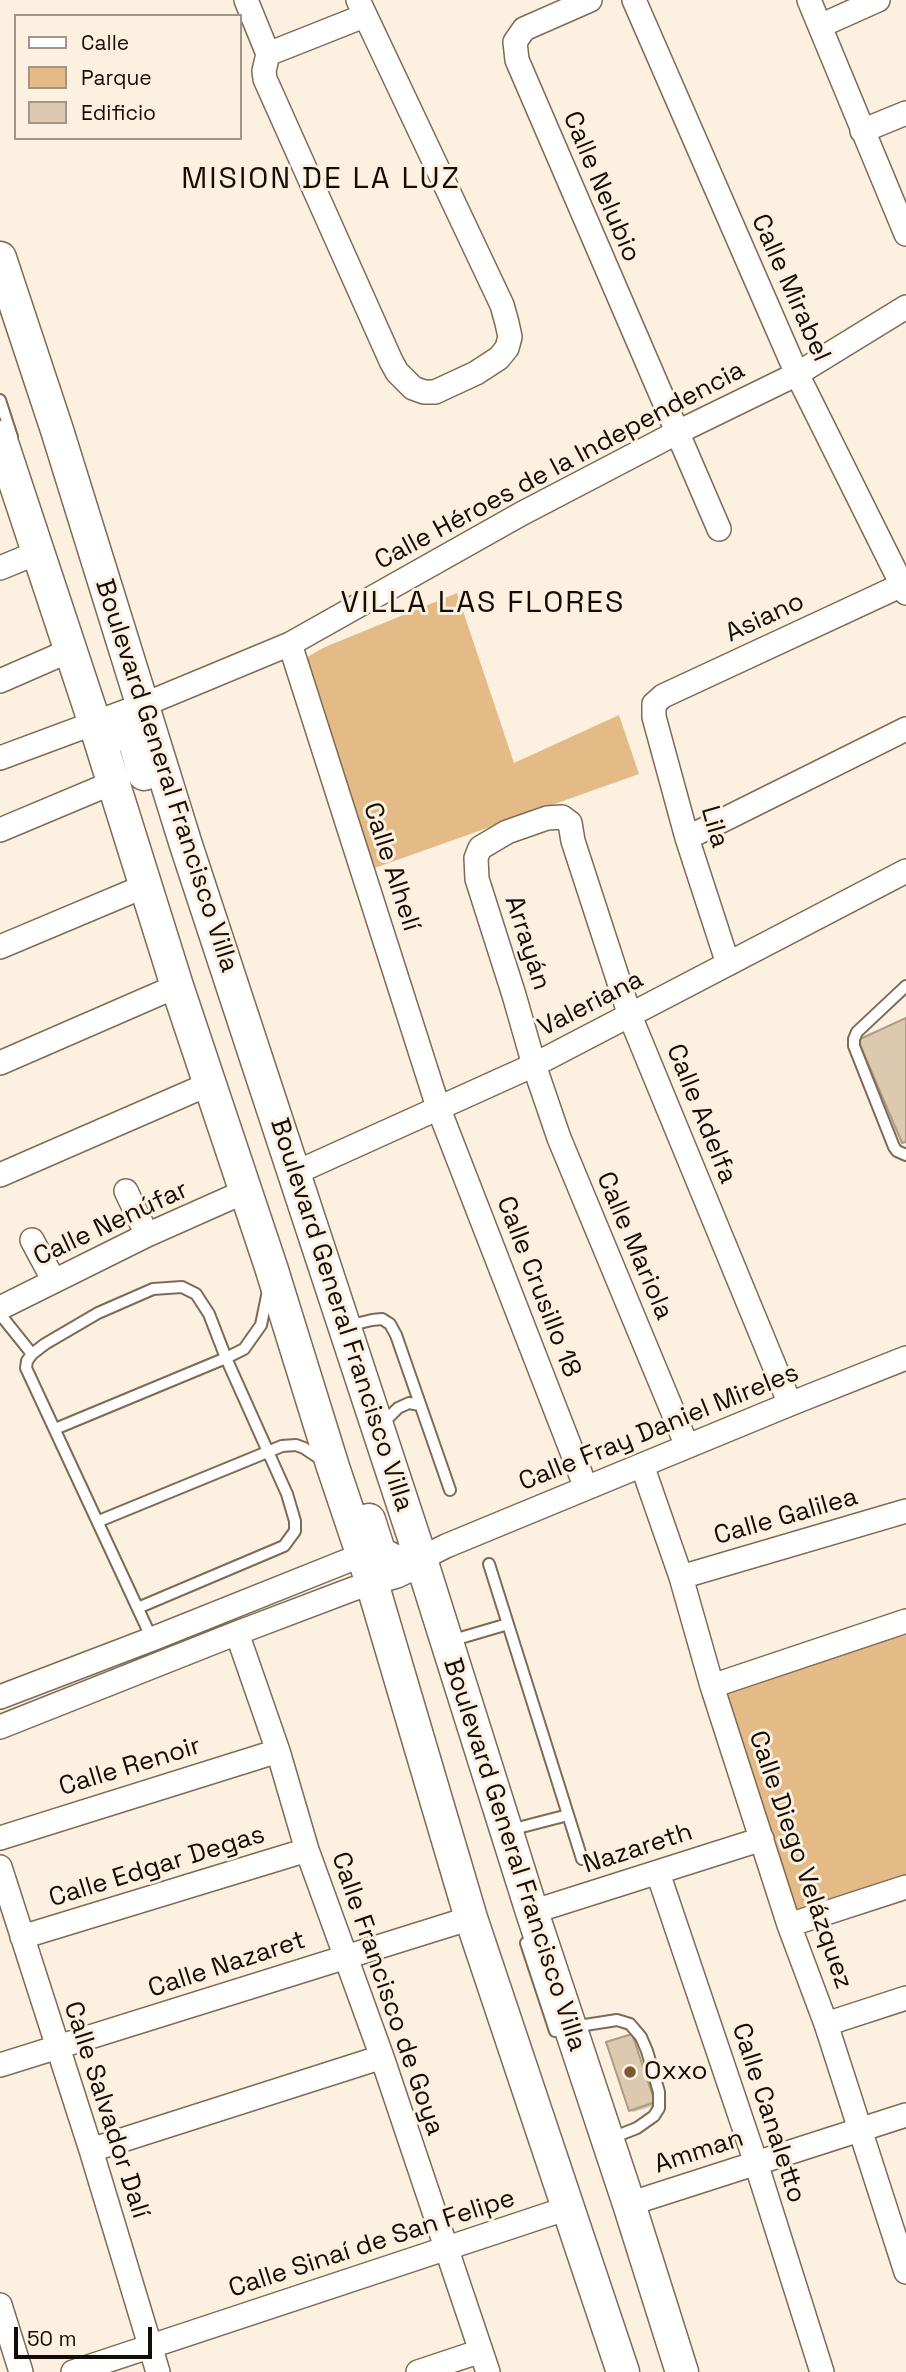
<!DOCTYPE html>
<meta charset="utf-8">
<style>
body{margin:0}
#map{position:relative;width:906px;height:2372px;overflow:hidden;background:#fcf0e0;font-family:"Space Grotesk",sans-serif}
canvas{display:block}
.legend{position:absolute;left:14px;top:14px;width:228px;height:126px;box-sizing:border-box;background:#fcf0e0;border:2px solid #9f9588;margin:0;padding:9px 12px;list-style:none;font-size:21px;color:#140d05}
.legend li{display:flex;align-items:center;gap:14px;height:35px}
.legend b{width:35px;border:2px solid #9f9588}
.scale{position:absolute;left:14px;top:2327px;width:138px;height:32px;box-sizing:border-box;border:4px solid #140d05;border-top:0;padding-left:9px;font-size:21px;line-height:24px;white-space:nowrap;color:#140d05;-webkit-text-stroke:5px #fcf0e0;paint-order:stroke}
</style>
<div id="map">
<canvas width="906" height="2372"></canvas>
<ul class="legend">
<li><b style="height:9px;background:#fff"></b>Calle</li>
<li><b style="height:19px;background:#e4bb86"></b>Parque</li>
<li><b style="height:19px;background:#ddc9af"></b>Edificio</li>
</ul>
<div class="scale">50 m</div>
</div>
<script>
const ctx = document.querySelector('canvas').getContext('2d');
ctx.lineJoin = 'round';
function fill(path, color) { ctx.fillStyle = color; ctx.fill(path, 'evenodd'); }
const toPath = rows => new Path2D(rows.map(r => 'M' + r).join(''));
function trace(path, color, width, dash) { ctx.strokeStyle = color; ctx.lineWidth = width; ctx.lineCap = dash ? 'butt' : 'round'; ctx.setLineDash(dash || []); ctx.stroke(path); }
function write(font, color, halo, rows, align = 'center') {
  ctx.font = font + ' "Space Grotesk",sans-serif'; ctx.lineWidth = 6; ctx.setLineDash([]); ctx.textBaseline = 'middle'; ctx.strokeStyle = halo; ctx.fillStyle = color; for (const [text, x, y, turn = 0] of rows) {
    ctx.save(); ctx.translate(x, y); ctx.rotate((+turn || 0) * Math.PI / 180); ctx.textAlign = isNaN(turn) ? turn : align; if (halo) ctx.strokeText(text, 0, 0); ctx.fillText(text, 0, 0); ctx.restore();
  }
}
const green = toPath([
 [457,593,514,763,619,715,639,774,369,870,302,660,325,647],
 [906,1635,906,1876,799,1915,719,1692,741,1683]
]);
const shadow = toPath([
 [632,2036,656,2105,633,2112,630,2110]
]);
const building = toPath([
 [906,1018,906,1142,902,1143,858,1040,906,1018],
 [632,2034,655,2102,629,2111,606,2042,632,2034]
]);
const service = toPath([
 [0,400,12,437],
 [906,986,857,1032,854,1039,854,1046,894,1147,897,1151,906,1155],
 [0,1314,32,1354],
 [347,1326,372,1320,382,1319,390,1324,396,1335,450,1490],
 [382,1424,398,1408,409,1403,420,1405],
 [55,1429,226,1358,244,1349,261,1325,268,1291],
 [99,1521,282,1446,296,1445,304,1448,322,1460],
 [489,1564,582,1859],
 [140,1607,284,1546,295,1531,295,1521,287,1494,226,1358,209,1314,196,1294,182,1287,153,1289,98,1313,45,1344,32,1354,27,1361,26,1368,152,1639],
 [450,1641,508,1624],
 [510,1830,568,1815],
 [526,1943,555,2031],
 [572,2027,617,2020,630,2024,641,2037,647,2051,659,2092,659,2108,654,2116,637,2128,609,2139]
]);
const minor = toPath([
 [246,0,268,54],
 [358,0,502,305,507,323,510,337,507,348,499,358,476,373,435,392,424,392,413,388,397,372,391,361,265,79,264,71,268,54,364,16],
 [590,0,524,29,515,42,517,60,719,529],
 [634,0,797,374,906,593],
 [809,0,906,234],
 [820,26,878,0],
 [862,131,906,113],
 [0,568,39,552],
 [290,644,438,1107,586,1488],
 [0,681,71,650],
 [0,758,143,705,290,644,521,514,676,433,797,374,906,307],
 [0,830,112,783],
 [687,838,906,729],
 [0,947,145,886],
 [728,964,687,838,654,717,654,704,663,696,902,585],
 [0,1063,177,986],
 [295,1173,534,1065,906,871],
 [0,1175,209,1084],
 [126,1191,147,1235],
 [32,1240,54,1281],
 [0,1308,147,1235,246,1191],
 [687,1446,559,1138,534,1065,514,995,477,879,476,858,480,848,507,832,547,818,562,817,570,823,573,841,630,1016,790,1404],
 [642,1465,681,1577,712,1686,789,1925,826,2024,906,2272],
 [681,1577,906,1511],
 [237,1633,278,1751,307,1850,382,2057,488,2372],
 [712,1686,906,1621],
 [0,1697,152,1639,362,1555,375,1552],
 [0,1727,237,1633,353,1589,397,1576,412,1569,434,1552,446,1546,790,1404,906,1358],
 [0,1838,278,1751],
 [0,1867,91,2150,158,2372],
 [658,1873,756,2163,822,2372],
 [532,1912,762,1839],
 [789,1925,906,1887],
 [22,1937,307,1850],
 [826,2024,906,1998],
 [0,2065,471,1918],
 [91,2150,382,2057],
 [629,2204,906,2115],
 [0,2305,21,2372],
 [73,2372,568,2208],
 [418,2372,481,2351]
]);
const secondary = toPath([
 [0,258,57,430,186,845,418,1550,532,1912,629,2204,682,2372],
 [0,437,94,721,177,986,271,1267,333,1467,372,1583,471,1918,623,2372],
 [94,721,114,726,129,736,135,743,144,774],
 [369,1520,379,1551,385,1556,395,1561,422,1563]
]);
const markers = [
 [630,2072,7,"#7a5a30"]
];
const streetNames = [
 ["Calle Nelubio",601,187,67],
 ["Calle Mirabel",790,288,66],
 ["Calle Héroes de la Independencia",560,466,-28],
 ["Asiano",765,618,-25],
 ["Boulevard General Francisco Villa",166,776,72],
 ["Lila",714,827,74],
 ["Calle Alhelí",391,867,72],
 ["Arrayán",527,943,72],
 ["Valeriana",591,1004,-27],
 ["Calle Adelfa",701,1114,68],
 ["Calle Nenúfar",111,1224,-25],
 ["Calle Mariola",634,1246,67],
 ["Calle Crusillo 18",538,1287,69],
 ["Boulevard General Francisco Villa",341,1315,72],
 ["Calle Fray Daniel Mireles",659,1428,-22],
 ["Calle Galilea",786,1517,-16],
 ["Calle Renoir",130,1767,-17],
 ["Nazareth",638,1849,-18],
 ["Boulevard General Francisco Villa",514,1855,72],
 ["Calle Diego Velázquez",800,1860,71],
 ["Calle Edgar Degas",157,1867,-17],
 ["Calle Nazaret",227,1965,-18],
 ["Calle Francisco de Goya",387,1994,71],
 ["Calle Salvador Dalí",106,2110,72],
 ["Calle Canaletto",768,2113,72],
 ["Amman",699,2152,-18],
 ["Calle Sinaí de San Felipe",372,2244,-18]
];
const poiNames = [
 ["Oxxo",644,2072]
];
const quarterNames = [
 ["MISION DE LA LUZ",321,180],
 ["VILLA LAS FLORES",483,604]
];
fill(green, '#e4bb86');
fill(shadow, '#0003');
fill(building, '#ddc9af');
trace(building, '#ae9b82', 2);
trace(service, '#7e6b54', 14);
trace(minor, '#7e6b54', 26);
trace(secondary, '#7e6b54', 35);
trace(service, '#fff', 10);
trace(minor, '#fff', 23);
trace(secondary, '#fff', 32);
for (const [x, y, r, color] of markers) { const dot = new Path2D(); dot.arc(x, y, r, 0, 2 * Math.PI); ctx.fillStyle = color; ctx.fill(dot); trace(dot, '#fcf0e0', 2.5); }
write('26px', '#140d05', '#fcf0e0', streetNames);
write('26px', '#140d05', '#fcf0e0', poiNames, 'left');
ctx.letterSpacing = '2px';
write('30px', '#140d05', '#fcf0e0', quarterNames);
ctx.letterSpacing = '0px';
</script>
